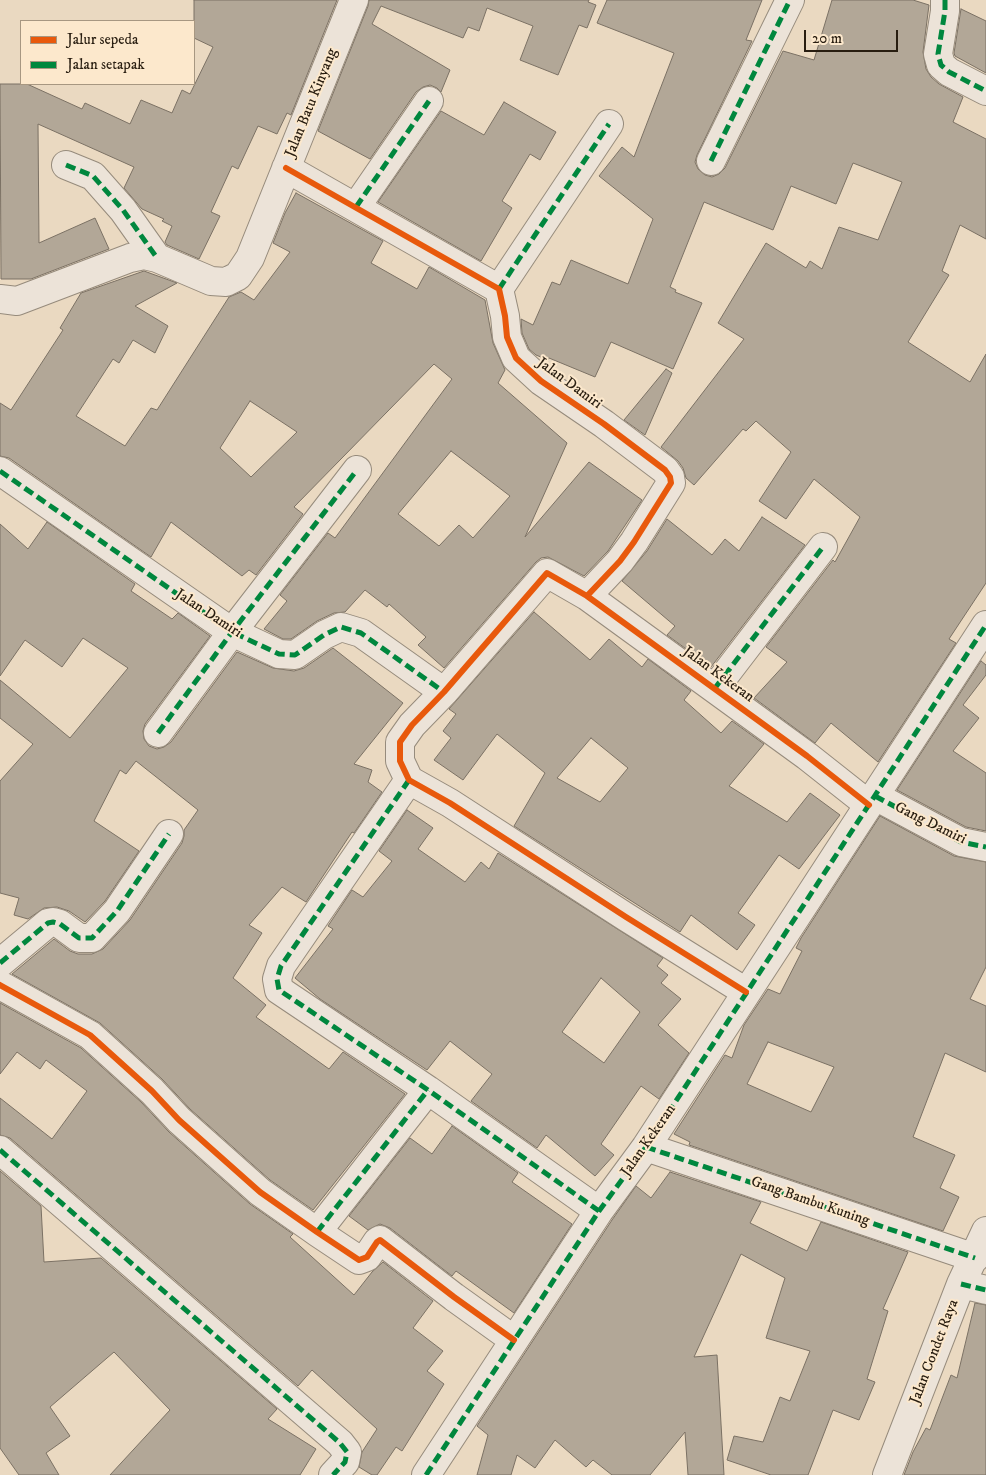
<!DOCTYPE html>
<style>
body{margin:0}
#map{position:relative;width:986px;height:1475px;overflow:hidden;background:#ead9c1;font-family:"IM FELL DW Pica",serif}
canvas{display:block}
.legend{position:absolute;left:20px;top:20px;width:175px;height:65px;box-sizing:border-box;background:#fce8cc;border:1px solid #a79781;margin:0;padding:6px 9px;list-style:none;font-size:15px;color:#281d10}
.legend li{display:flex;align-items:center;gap:10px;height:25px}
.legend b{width:25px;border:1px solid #a79781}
.scale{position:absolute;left:804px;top:30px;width:94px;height:22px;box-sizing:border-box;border:2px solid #281d10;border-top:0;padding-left:6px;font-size:15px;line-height:18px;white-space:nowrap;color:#281d10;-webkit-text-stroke:4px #fce8cc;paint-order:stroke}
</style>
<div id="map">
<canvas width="986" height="1475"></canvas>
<ul class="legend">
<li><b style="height:6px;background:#e8590c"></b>Jalur sepeda</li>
<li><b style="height:6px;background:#00873e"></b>Jalan setapak</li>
</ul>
<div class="scale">20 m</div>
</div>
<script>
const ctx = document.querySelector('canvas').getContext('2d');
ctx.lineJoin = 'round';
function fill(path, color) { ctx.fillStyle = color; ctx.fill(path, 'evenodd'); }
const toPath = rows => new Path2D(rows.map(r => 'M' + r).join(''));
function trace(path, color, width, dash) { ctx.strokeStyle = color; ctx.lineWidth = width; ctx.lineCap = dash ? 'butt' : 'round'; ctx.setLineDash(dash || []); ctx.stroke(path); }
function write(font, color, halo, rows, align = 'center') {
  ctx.font = font + ' "IM FELL DW Pica",serif'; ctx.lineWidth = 4; ctx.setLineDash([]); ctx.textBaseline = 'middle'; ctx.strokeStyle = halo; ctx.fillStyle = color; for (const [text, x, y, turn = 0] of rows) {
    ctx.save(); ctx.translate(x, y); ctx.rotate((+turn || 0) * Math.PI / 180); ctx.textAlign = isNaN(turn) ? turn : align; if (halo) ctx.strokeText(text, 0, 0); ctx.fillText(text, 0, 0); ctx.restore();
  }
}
const building = toPath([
 [194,0,337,0,291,115,287,113,277,134,258,126,238,169,232,166,211,212,220,216,199,259,167,245,165,242,172,226,162,221,164,219,142,209,124,188,134,167,38,124,39,243,95,218,109,249,31,279,1,279,0,84,27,84,82,109,85,103,130,124,141,100,172,113,182,90,190,94,213,47,194,38,194,0],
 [369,0,589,0,588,2,596,5,587,28,579,25,558,75,520,60,533,26,487,8,479,31,468,27,463,38,381,6,372,24,450,70,441,92,437,88,430,85,423,87,416,92,370,159,318,131,368,6,369,0],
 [607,0,762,0,746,40,752,41,697,155,695,162,698,169,705,175,712,177,719,174,725,168,783,51,814,60,832,0,913,0,929,5,923,52,926,69,931,77,939,84,963,97,953,122,986,139,986,239,960,225,942,271,949,275,908,342,970,382,986,354,986,583,949,639,956,643,878,762,831,723,815,743,754,698,787,662,766,647,833,560,835,562,860,517,814,479,786,519,759,501,791,452,756,421,746,431,743,429,694,485,686,478,683,468,678,461,661,447,744,339,718,323,766,243,806,268,810,261,822,269,839,227,878,240,902,182,853,163,836,204,791,186,773,230,704,202,670,287,676,290,675,292,702,303,673,369,611,342,595,377,549,358,548,360,536,355,529,349,522,333,521,319,533,325,552,282,560,285,571,260,628,284,653,219,599,176,622,147,634,157,674,53,597,23,607,0],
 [961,9,986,21,986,73,955,56,954,53,961,9],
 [504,102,556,132,540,160,530,154,502,201,512,208,481,261,378,202,441,111,484,135,504,102],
 [296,193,383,241,371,263,417,289,429,267,485,300,493,343,505,370,498,383,567,443,525,537,589,462,642,500,608,551,584,576,548,557,541,558,536,562,444,668,418,645,426,637,389,604,387,607,365,590,345,612,334,613,317,621,291,639,283,639,264,629,287,601,280,595,328,533,335,538,452,379,434,364,294,507,303,514,256,575,249,570,242,576,171,522,151,557,9,458,0,456,0,403,11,410,63,330,60,328,81,293,144,271,177,283,135,306,168,326,155,353,133,340,119,363,113,359,76,416,125,446,151,408,157,410,229,297,241,292,254,300,290,252,273,243,285,213,296,193],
 [250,401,297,432,251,477,220,448,250,401],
 [451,451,510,496,473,538,459,525,439,546,398,514,451,451],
 [666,369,672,373,645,435,624,420,666,369],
 [762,517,805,545,711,667,667,635,675,626,622,581,647,551,667,519,712,555,725,539,739,551,762,517],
 [47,522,135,584,131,591,172,619,178,613,210,636,145,724,143,731,144,739,149,746,157,749,164,747,171,742,237,652,273,668,294,671,304,668,333,648,403,703,354,764,372,770,368,782,382,792,354,833,352,832,306,902,282,887,249,925,262,933,233,978,266,1005,256,1017,329,1069,343,1052,405,1094,313,1210,270,1180,190,1109,162,1079,100,1023,12,974,54,939,70,951,78,954,92,954,103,949,130,920,182,843,184,836,184,830,198,810,136,761,126,774,120,770,94,821,139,851,105,901,85,922,69,911,57,907,44,908,28,919,14,915,19,898,0,893,0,781,33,744,0,718,0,680,70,738,128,668,83,638,62,667,25,640,0,676,0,524,28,549,47,522],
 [534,612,590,660,609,639,642,667,648,659,691,691,684,700,721,733,732,721,764,744,729,786,787,822,810,793,840,815,799,869,779,855,738,913,755,925,737,950,691,915,680,932,514,826,545,773,497,734,463,780,434,760,451,738,443,731,456,714,449,709,534,612],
 [591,738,628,768,600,802,557,778,591,738],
 [981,661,986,665,986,675,963,705,979,718,953,751,986,773,986,831,966,827,897,790,981,661],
 [407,810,433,828,418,849,465,882,481,862,489,869,498,853,663,958,657,966,668,975,661,983,681,999,658,1025,689,1053,659,1099,641,1086,601,1144,614,1155,595,1176,546,1135,537,1148,471,1101,492,1074,450,1041,427,1070,320,999,295,978,333,929,328,926,352,890,363,897,392,861,379,851,407,810],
 [601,978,640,1012,604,1063,562,1032,601,978],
 [880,816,954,856,986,862,986,967,970,999,986,1006,986,1072,945,1053,913,1137,955,1155,940,1188,959,1197,943,1231,689,1145,690,1142,674,1134,725,1055,732,1058,744,1025,768,989,780,994,802,951,796,948,801,938,880,816],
 [768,1042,834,1067,811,1112,747,1084,768,1042],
 [0,1003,81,1048,141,1102,169,1132,250,1204,293,1234,290,1237,354,1295,372,1272,383,1262,433,1301,413,1328,443,1351,427,1371,444,1384,402,1451,396,1447,377,1475,372,1475,359,1467,362,1452,377,1429,312,1370,298,1386,10,1138,0,1135,0,1098,52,1139,87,1091,46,1060,40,1069,17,1052,0,1074,0,1003],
 [452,1126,518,1173,512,1182,572,1224,514,1313,456,1271,452,1276,390,1228,380,1224,368,1230,349,1216,410,1138,432,1154,452,1126],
 [0,1171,41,1206,44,1262,101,1258,277,1409,268,1419,316,1449,300,1475,110,1475,170,1410,114,1352,50,1407,70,1436,46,1453,59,1475,19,1475,0,1448,0,1171],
 [670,1172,761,1202,750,1223,807,1251,821,1222,908,1252,883,1309,888,1311,867,1379,875,1382,859,1420,833,1410,808,1475,771,1475,727,1460,734,1436,763,1442,780,1397,790,1401,810,1351,766,1338,785,1278,741,1254,694,1357,717,1355,724,1475,688,1475,685,1432,650,1475,612,1475,593,1460,586,1467,555,1440,535,1468,517,1455,511,1475,477,1475,488,1435,477,1426,612,1220,636,1186,651,1198,670,1172],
 [975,1303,986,1305,986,1475,904,1475,913,1452,926,1428,930,1430,951,1375,957,1378,975,1303]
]);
const minor = toPath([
 [945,0,945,11,938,54,941,65,949,72,986,91],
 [711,161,790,0],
 [66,165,93,176,123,210,157,258],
 [286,168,499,289,505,316,507,337,516,358,541,381,604,424,665,470,670,477,671,483,634,542,620,561,587,596],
 [356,207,429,101],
 [499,289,609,124],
 [0,299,17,301,130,258,144,255,157,258,211,281,226,282,238,276,250,258,354,0],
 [0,471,232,632,279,654,295,655,324,635,341,627,361,633,444,692],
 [715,688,823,547],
 [158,733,232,632,357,470],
 [409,780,281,966,277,979,279,990,428,1090,599,1211],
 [875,796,961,842,986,847],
 [0,963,48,923,53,922,60,924,79,938,92,938,117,911,169,834],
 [0,985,90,1035,152,1091,179,1120,260,1192,317,1232,359,1260,367,1257,377,1242,380,1240,454,1297,514,1340],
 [746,992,626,917,450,803,409,780,400,761,400,742,412,725,444,692,547,573,587,596,807,756,869,805],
 [646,1147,975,1258],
 [0,1150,340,1443,347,1452,345,1462,333,1475],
 [317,1232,428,1090],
 [961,1284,986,1290],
 [426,1475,599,1211,646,1147,986,625],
 [887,1475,961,1284,986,1231]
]);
const quiet = toPath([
 [945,0,945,11,938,54,941,65,949,72,986,91],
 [711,161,790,0],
 [66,165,93,176,123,210,157,258],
 [356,207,429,101],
 [499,289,609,124],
 [0,471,232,632,279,654,295,655,324,635,341,627,361,633,444,692],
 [715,688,823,547],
 [158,733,232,632,357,470],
 [409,780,281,966,277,979,279,990,428,1090,599,1211],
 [875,796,961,842,986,847],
 [0,963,48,923,53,922,60,924,79,938,92,938,117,911,169,834],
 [646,1147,975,1258],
 [0,1150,340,1443,347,1452,345,1462,333,1475],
 [317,1232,428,1090],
 [961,1284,986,1290],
 [426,1475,599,1211,646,1147,986,625]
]);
const cycleway = toPath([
 [286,168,499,289,505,316,507,337,516,358,541,381,604,424,665,470,670,477,671,483,634,542,620,561,587,596],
 [0,985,90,1035,152,1091,179,1120,260,1192,317,1232,359,1260,367,1257,377,1242,380,1240,454,1297,514,1340],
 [746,992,626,917,450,803,409,780,400,761,400,742,412,725,444,692,547,573,587,596,807,756,869,805]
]);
const streetNames = [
 ["Jalan Batu Kinyang",312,103,-68],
 ["Jalan Damiri",569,384,36],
 ["Jalan Damiri",208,614,33],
 ["Jalan Kekeran",718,675,36],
 ["Gang Damiri",930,824,26],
 ["Jalan Kekeran",649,1141,-55],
 ["Gang Bambu Kuning",810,1202,19],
 ["Jalan Condet Raya",935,1352,-69]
];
fill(building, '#b2a797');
trace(building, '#7b7164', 1);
trace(minor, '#968b7c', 30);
trace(minor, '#ece3d8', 28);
trace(quiet, '#00873e', 5, [10, 5]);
trace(cycleway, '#e8590c', 6);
write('15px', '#281d10', '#fce8cc', streetNames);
</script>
